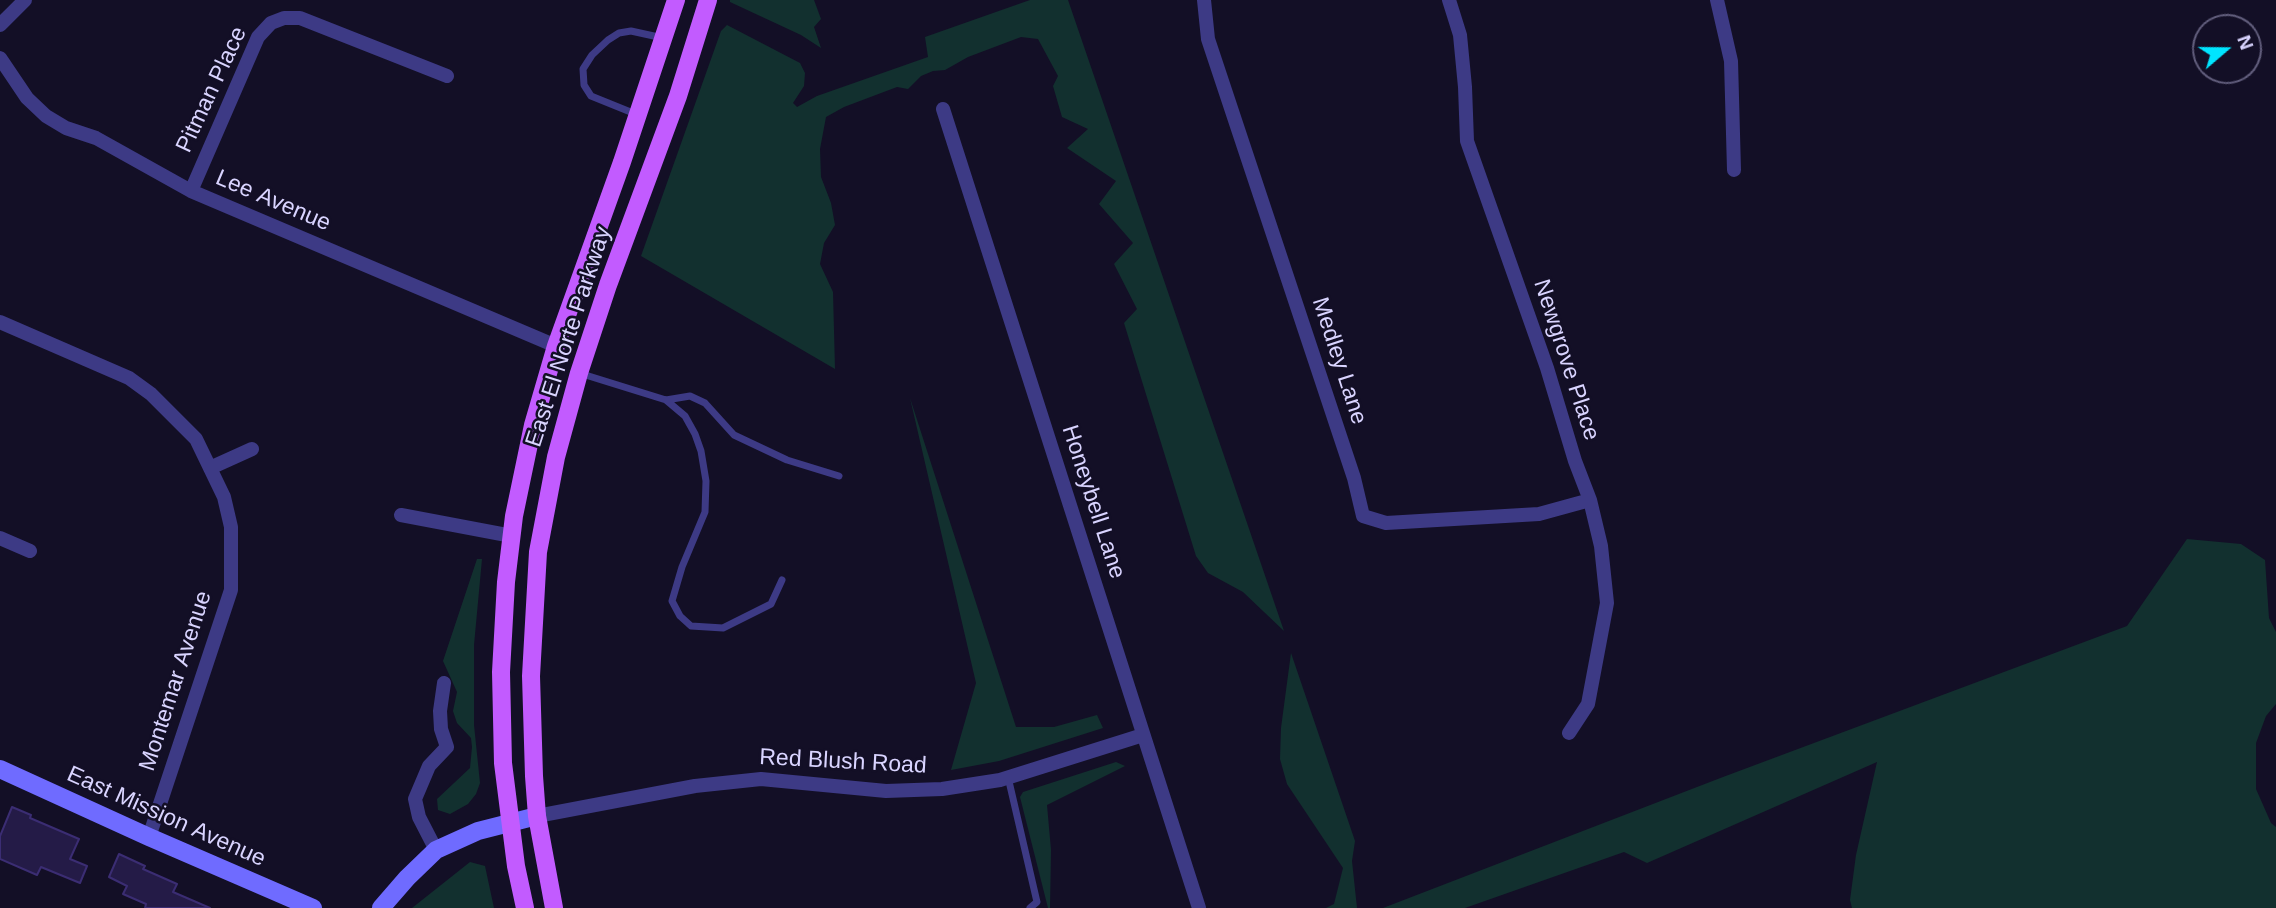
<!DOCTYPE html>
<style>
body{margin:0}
#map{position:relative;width:2276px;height:908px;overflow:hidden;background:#130f26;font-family:Helvetica,sans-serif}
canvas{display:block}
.north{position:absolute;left:2192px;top:14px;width:70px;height:70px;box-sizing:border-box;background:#130f26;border:2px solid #625e7d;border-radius:50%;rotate:70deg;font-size:19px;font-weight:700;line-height:28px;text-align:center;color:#d9d4ff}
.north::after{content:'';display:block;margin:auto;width:24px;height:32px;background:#00e5ff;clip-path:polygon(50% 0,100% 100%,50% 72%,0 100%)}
</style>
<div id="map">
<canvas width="2276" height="908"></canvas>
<div class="north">N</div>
</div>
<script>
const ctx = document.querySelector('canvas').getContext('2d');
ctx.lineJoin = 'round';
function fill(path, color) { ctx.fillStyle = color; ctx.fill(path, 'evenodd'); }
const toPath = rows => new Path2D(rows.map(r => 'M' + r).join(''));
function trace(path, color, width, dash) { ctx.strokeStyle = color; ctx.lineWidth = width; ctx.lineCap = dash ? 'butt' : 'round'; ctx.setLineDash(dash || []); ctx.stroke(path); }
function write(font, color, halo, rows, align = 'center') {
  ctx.font = font + ' Helvetica,sans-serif'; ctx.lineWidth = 5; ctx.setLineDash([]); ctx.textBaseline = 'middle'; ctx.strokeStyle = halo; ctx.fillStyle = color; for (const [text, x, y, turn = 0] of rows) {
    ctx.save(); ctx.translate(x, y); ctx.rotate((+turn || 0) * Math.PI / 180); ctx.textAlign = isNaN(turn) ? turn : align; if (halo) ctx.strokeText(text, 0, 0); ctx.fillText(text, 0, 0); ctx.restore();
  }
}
const green = toPath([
 [730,0,814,0,821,19,814,27,821,48,801,35,730,2],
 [1030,0,1068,0,1284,631,1243,592,1208,573,1196,556,1124,323,1137,309,1114,264,1133,243,1099,204,1116,181,1067,148,1088,129,1062,117,1053,86,1058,76,1038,39,1021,37,968,57,945,70,933,71,921,76,908,89,897,87,844,107,826,117,820,149,821,177,831,203,835,225,824,243,820,264,833,292,835,369,641,256,721,31,727,25,800,63,805,73,804,86,793,103,797,107,817,96,928,57,925,37],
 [910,398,1016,727,1054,727,1097,715,1103,728,999,761,951,770,976,683],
 [2187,539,2241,544,2265,560,2269,618,2276,632,2276,704,2266,716,2256,743,2256,789,2271,823,2276,827,2276,908,1852,908,1850,900,1856,855,1877,762,1647,863,1624,852,1465,908,1383,908,1723,777,2127,626],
 [477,559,482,559,474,645,474,725,480,783,476,794,468,804,450,814,438,810,437,799,470,768,472,747,471,738,457,723,453,711,457,692,443,661],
 [1291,653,1355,841,1352,861,1357,908,1326,908,1334,904,1343,868,1287,784,1280,759,1281,728],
 [1116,762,1125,766,1047,805,1051,850,1050,908,1048,908,1020,797,1023,792],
 [470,862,485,866,494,908,412,908]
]);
const building = toPath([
 [12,807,31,815,30,818,79,839,70,859,87,866,80,883,41,867,37,875,0,859,0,836,12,807],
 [119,854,145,866,143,869,177,884,173,892,210,908,145,908,146,904,123,894,127,886,109,877,119,854]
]);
const service = toPath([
 [638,115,591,96,584,85,583,69,592,55,608,40,619,33,631,31,663,38],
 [579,373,666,400,690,396,705,403,734,435,787,460,839,476],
 [666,400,685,416,695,434,701,451,706,481,705,512,682,567,672,601,680,616,691,626,723,628,771,604,782,580],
 [1008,777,1037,902,1030,908]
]);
const minor = toPath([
 [1204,0,1208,39,1354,478,1363,516,1386,523,1539,514,1590,500],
 [1449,0,1460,35,1465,87,1467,141,1547,368,1575,461,1590,500,1601,546,1607,603,1588,704,1569,733],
 [1717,0,1731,61,1734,170],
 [0,25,25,0],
 [0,58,27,98,46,116,66,128,96,138,191,191,556,346],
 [943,109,1199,908],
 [191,191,258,37,271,23,284,18,300,18,447,76],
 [0,322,129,378,151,394,196,439,224,497,231,527,231,590,149,837],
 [210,468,252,449],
 [401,515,512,536],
 [0,538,30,551],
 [537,816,695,786,761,779,886,791,942,789,1000,780,1143,735],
 [436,850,419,817,415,799,429,766,447,747,441,729,440,711,444,683]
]);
const secondary = toPath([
 [0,769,149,837,313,908],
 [381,908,407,878,436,850,478,831,537,816]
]);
const primary = toPath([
 [525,908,516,866,503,763,501,672,506,582,514,516,533,425,556,346,622,162,676,0],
 [554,908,537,816,534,776,531,676,538,552,556,457,579,373,608,285,678,96,708,0]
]);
const streetNames = [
 ["Pitman Place",212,90,-65],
 ["Lee Avenue",273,201,23],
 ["East El Norte Parkway",569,337,-72],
 ["Newgrove Place",1566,360,72],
 ["Medley Lane",1339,361,72],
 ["Honeybell Lane",1093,502,72],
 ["Montemar Avenue",176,681,-72],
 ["Red Blush Road",843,762,3],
 ["East Mission Avenue",166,817,24]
];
fill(green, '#12302f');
fill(building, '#241b47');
trace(building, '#3b2d73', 2);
trace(service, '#3d3a85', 7);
trace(minor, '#3d3a85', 14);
trace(secondary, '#6f6bff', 18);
trace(primary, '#c25bff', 18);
write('23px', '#d9d4ff', '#130f26', streetNames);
</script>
